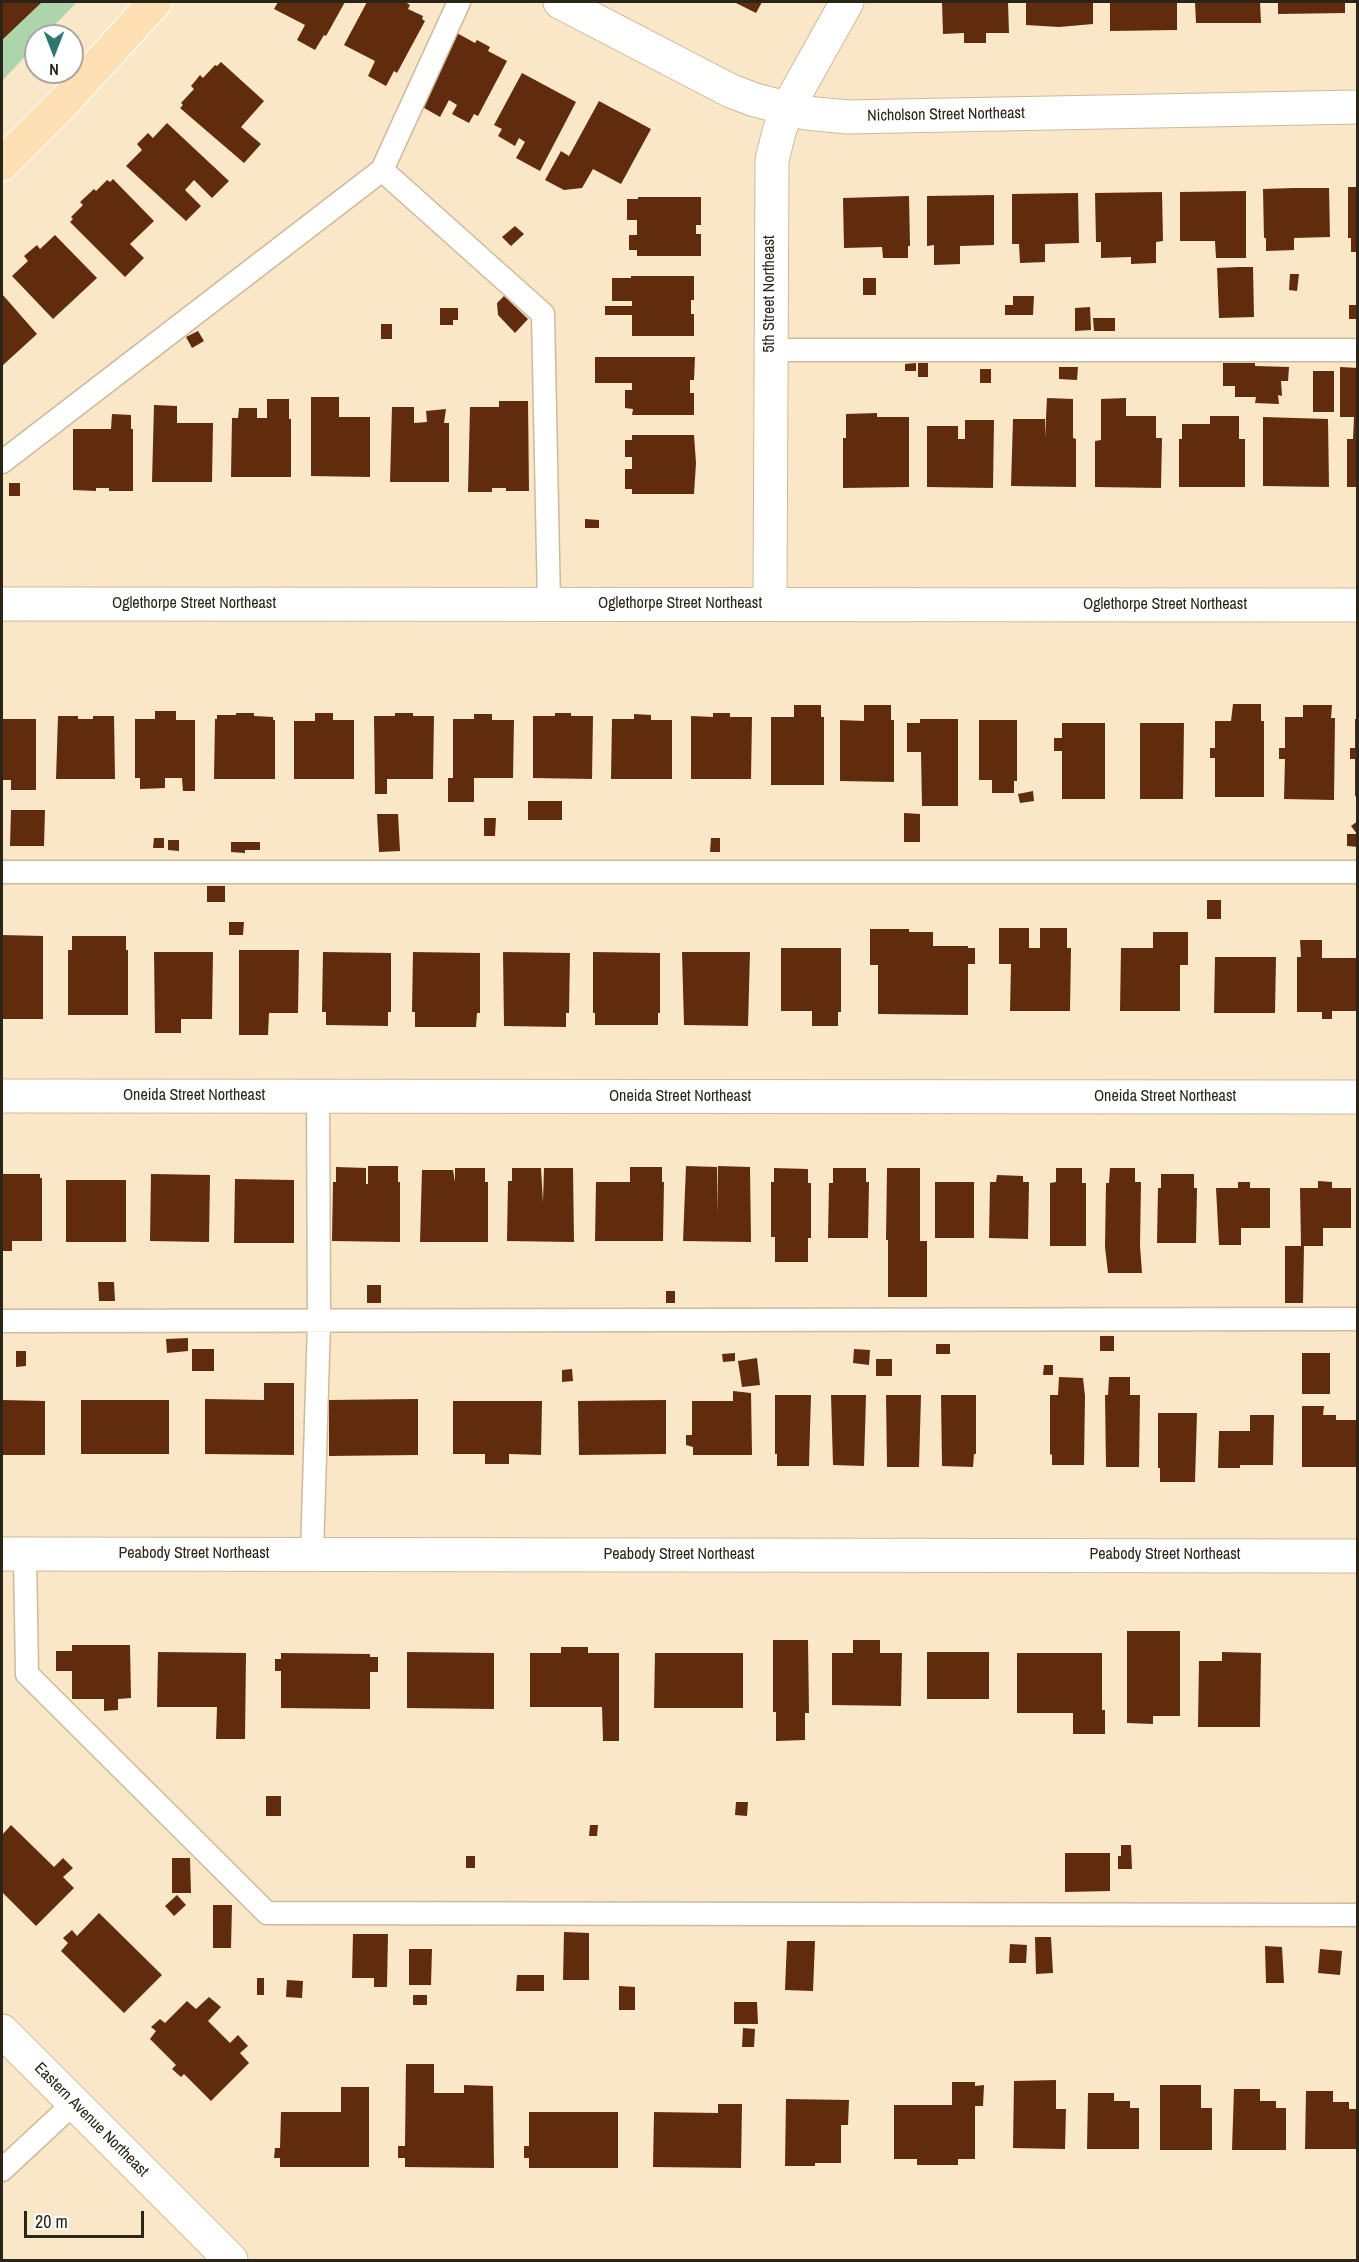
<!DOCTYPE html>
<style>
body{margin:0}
#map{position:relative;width:1359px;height:2262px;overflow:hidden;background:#f9e7c8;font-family:"Archivo Narrow",sans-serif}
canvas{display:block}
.frame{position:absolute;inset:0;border:3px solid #2b2418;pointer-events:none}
.north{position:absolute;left:24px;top:24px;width:60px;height:60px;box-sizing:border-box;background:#fff;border:2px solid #aaa7a3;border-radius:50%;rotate:180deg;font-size:16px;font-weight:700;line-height:24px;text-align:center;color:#2b2418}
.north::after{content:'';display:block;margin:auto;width:21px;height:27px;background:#2e7670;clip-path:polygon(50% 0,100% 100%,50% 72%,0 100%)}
.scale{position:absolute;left:24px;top:2211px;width:120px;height:27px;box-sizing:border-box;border:3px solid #2b2418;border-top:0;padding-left:8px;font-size:18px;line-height:21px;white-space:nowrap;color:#2b2418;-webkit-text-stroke:4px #fff;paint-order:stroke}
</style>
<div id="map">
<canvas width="1359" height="2262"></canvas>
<div class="frame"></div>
<div class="north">N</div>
<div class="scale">20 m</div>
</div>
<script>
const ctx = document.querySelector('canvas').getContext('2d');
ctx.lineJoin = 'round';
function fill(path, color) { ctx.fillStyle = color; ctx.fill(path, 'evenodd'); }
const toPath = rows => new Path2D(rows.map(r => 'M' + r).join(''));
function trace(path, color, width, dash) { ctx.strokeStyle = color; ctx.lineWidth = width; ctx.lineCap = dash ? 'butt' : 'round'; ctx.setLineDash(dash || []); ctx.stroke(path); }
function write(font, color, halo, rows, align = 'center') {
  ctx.font = font + ' "Archivo Narrow",sans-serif'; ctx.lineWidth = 6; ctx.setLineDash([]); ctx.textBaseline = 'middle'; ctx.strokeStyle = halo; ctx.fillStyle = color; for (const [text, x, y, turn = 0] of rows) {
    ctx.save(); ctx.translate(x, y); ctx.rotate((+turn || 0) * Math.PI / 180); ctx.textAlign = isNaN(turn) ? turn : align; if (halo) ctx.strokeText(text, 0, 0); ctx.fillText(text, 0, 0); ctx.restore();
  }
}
const green = toPath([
 [2,2,77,2,44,36,36,36,36,45,2,81]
]);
const building = toPath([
 [2,2,42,2,2,40],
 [278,2,345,2,326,36,324,35,315,50,297,40,305,25,274,9],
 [367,2,405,2,410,5,408,9,423,16,422,19,425,21,397,73,394,71,386,86,368,76,375,61,344,45],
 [734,2,762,2,756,13],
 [942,2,1008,2,1009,33,986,33,986,43,964,43,964,33,943,34],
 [1026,2,1093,2,1093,24,1059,27,1026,25],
 [1110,2,1177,2,1177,30,1110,31],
 [1195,2,1260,2,1261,23,1196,23],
 [1278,2,1345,2,1345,13,1278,14],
 [455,32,475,43,477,40,490,47,488,51,507,61,478,116,474,114,469,123,452,114,457,105,449,100,440,117,419,105],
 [221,62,264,101,241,127,261,144,244,163,180,108,183,105,181,103,194,89,191,86,196,80,200,75,203,78,215,65,217,66],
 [522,73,576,102,540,171,516,158,525,142,519,138,515,146,498,136,502,129,494,125],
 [599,101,651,129,621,184,593,169,582,188,564,190,545,180,561,151,569,156],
 [167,123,229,181,212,198,194,180,185,190,201,206,186,221,126,166,142,150,137,144,148,133,153,138],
 [113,179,154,221,130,244,144,258,125,277,70,222,73,219,71,217,83,205,80,202,94,189,96,191,107,180,110,182],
 [1348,187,1358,187,1358,252,1351,252,1351,238,1348,238],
 [1294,188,1329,188,1330,237,1294,238,1294,250,1266,251,1266,238,1264,238,1263,189],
 [1246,191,1246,258,1216,258,1215,241,1180,241,1180,192],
 [1162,192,1163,241,1156,242,1156,263,1131,264,1131,257,1101,258,1101,242,1096,242,1095,193],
 [1078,193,1079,243,1045,244,1045,262,1020,263,1019,244,1012,244,1012,194],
 [994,195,994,245,960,246,960,264,934,265,934,245,927,246,927,196],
 [909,196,910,246,908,246,908,258,883,258,882,247,844,248,843,198],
 [638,197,701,197,701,225,696,225,696,234,701,234,701,256,637,256,637,250,629,250,629,235,637,235,637,220,627,220,627,199,638,199],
 [515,226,524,234,511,246,502,237],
 [55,235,97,278,53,319,12,276,28,261,24,256,31,250,37,245,40,249],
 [1239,267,1253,267,1254,317,1219,318,1217,268],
 [1290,274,1299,274,1297,291,1289,290],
 [631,276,694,276,694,300,691,300,691,314,694,314,694,336,632,336,632,315,605,315,605,306,632,306,632,301,612,301,612,278,631,278],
 [863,278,876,278,876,295,863,295],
 [2,294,37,334,2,366],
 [504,296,528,319,515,333,498,315,497,303],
 [1013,296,1034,296,1033,315,1005,315,1005,305,1013,305],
 [1349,305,1358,305,1358,319,1349,319],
 [1090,307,1091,330,1075,331,1075,308],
 [440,308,458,308,458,320,453,320,453,325,440,325],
 [1093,318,1115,318,1115,331,1094,331],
 [381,324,392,324,392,339,381,339],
 [198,331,204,341,192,348,186,337],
 [595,357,695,357,694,380,690,380,690,393,694,393,694,415,632,415,633,409,625,408,625,390,632,390,632,383,595,383],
 [916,363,916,371,905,371,905,364],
 [918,363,928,363,928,377,918,377],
 [1223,363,1255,363,1255,366,1289,367,1288,381,1281,381,1282,396,1278,395,1279,404,1255,403,1256,397,1235,397,1235,386,1223,386],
 [1059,367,1078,367,1077,380,1059,379],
 [1340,367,1358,368,1358,487,1347,487,1347,439,1353,439,1354,417,1340,417],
 [980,369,991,369,991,383,980,383],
 [1313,371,1334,371,1334,412,1313,412],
 [311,397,339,397,339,417,370,417,370,477,311,476],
 [1047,398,1073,399,1073,438,1076,439,1076,487,1011,486,1013,419,1045,419,1045,438],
 [1126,398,1126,416,1156,416,1156,438,1162,438,1161,488,1095,487,1095,441,1101,440,1101,399],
 [267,399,289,399,289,419,291,419,291,477,231,477,232,418,238,418,239,408,257,408,257,418,267,418],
 [499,401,528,401,529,491,506,491,506,488,492,488,492,492,468,492,470,407,499,407],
 [154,405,177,406,177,423,213,423,212,482,152,482],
 [392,407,414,407,414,423,427,422,426,411,446,409,444,423,449,423,449,482,390,482],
 [877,413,877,417,909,417,909,487,843,488,843,438,846,438,846,414],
 [112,414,131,415,131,429,133,429,133,491,109,491,109,488,96,488,96,491,73,490,73,429,111,429],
 [1210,416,1239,416,1239,439,1245,439,1245,487,1179,487,1179,439,1182,439,1182,424,1210,424],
 [1263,417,1328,419,1329,487,1263,486],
 [965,420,994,420,993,488,927,487,927,426,958,426,958,439,965,439],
 [632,435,694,435,696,463,694,494,632,494,632,489,625,489,625,469,632,469,632,457,625,457,625,440,632,440],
 [9,483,20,483,20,496,9,496],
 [585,519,599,520,599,528,585,528],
 [1233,704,1261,704,1261,721,1264,721,1264,797,1215,797,1215,758,1210,758,1210,748,1215,748,1215,721,1231,721],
 [794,705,821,705,821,717,824,717,824,785,771,785,771,717,794,717],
 [864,705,891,705,891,720,894,720,894,782,840,781,840,720,864,721],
 [1303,705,1332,705,1331,718,1335,718,1334,800,1284,799,1285,759,1279,759,1279,748,1285,748,1285,717,1303,717],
 [155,711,176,711,176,720,195,720,195,791,183,791,182,778,165,778,165,788,140,789,140,778,135,778,135,719,155,719],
 [236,713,254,713,254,716,273,717,273,720,275,720,275,779,214,779,215,719,217,719,217,715,236,715],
 [315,713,333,713,333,720,354,720,354,779,294,779,294,721,315,721],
 [395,713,413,713,413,716,434,716,433,779,387,779,387,794,375,794,374,716,395,716],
 [555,713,571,713,571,716,593,716,592,779,533,778,533,716,555,716],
 [713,713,730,713,730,717,752,717,751,779,691,779,691,716,713,717],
 [474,714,492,714,492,720,514,720,513,778,474,778,474,802,448,802,448,778,453,778,453,719,474,719],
 [634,714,651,715,651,720,672,720,672,779,611,779,612,719,634,719],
 [58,716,78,716,78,719,93,719,93,716,114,716,115,779,56,779],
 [2,719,36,719,36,790,11,790,11,780,2,780],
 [920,719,958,719,958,806,922,806,921,752,907,752,907,723,920,723],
 [1355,719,1358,719,1358,797,1355,796,1355,759,1350,759,1350,748,1355,748],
 [979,720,1017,720,1017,781,1014,781,1014,793,992,793,992,780,979,780],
 [1062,723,1105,723,1105,799,1062,799,1062,751,1054,751,1054,738,1062,738],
 [1140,723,1184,723,1183,799,1140,799],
 [1033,791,1034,801,1020,803,1018,794],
 [528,801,562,801,562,820,528,820],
 [11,810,45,810,44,846,10,846],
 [904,813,920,814,920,842,904,842],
 [377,814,398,814,400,851,379,852],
 [484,818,496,818,495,836,484,836],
 [1358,821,1358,847,1347,846,1347,834,1357,834,1351,826],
 [154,838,164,838,164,848,153,848],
 [711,838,720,838,720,852,710,852],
 [168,840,179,840,179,851,168,850],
 [231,842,260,842,260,850,245,850,245,853,231,852],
 [207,886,225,886,225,902,207,902],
 [1207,900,1221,900,1221,919,1207,919],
 [229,922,244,922,243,935,229,935],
 [999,928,1029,928,1029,948,1040,948,1040,928,1067,928,1067,948,1071,948,1070,1011,1010,1011,1011,964,999,964],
 [870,929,909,929,909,932,933,932,933,946,968,946,968,948,975,948,975,964,968,964,968,1015,878,1014,878,965,870,965],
 [1153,932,1188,932,1188,965,1180,965,1180,1011,1120,1011,1121,948,1153,948],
 [2,935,43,936,43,1019,2,1019],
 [72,936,126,936,126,950,128,950,128,1015,68,1015,68,950,72,950],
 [1300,940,1322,940,1322,958,1358,958,1358,1011,1332,1011,1332,1019,1322,1019,1322,1012,1297,1012,1297,957,1301,957],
 [781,948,841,948,841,1012,838,1012,838,1026,812,1026,812,1011,781,1011],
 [239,950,299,950,298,1013,269,1013,268,1035,239,1035],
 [154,952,213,952,212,1019,181,1019,181,1033,155,1033],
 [323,952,391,953,391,1012,388,1012,388,1026,326,1025,326,1012,322,1012],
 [413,952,480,953,480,1013,477,1013,476,1027,415,1027,415,1012,412,1012],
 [503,952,570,953,569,1013,566,1013,566,1027,504,1026],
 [593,952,660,953,660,1013,658,1013,658,1025,595,1025,595,1013,593,1013],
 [682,952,750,952,748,1026,684,1025],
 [1215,957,1276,957,1275,1013,1214,1013],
 [368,1166,398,1166,398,1182,400,1182,400,1242,332,1241,333,1182,336,1182,336,1167,366,1168,366,1184,368,1184],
 [686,1166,717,1167,717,1215,718,1166,750,1167,751,1242,683,1241],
 [630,1167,662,1167,662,1182,664,1182,663,1241,595,1241,596,1182,630,1182],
 [455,1168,485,1168,485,1182,488,1182,488,1242,420,1242,422,1170,453,1170,455,1182],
 [512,1168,541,1168,543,1202,544,1168,573,1168,574,1242,507,1241,508,1181,512,1181],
 [774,1168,808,1169,808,1183,811,1183,811,1238,808,1238,808,1262,775,1262,775,1237,771,1237,771,1182,774,1182],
 [833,1168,866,1168,866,1182,869,1182,868,1238,828,1238,829,1183,833,1183],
 [887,1168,920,1168,920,1241,927,1241,927,1297,888,1297,888,1240,886,1240],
 [1056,1168,1082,1168,1082,1183,1086,1183,1086,1246,1050,1246,1050,1183,1056,1182],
 [1110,1168,1135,1168,1135,1182,1141,1182,1140,1246,1142,1273,1108,1273,1105,1247,1106,1183,1109,1183],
 [2,1174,40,1174,40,1178,42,1178,42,1241,12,1241,12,1251,2,1251],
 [151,1174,210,1175,209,1242,150,1241],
 [1161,1174,1194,1174,1194,1188,1197,1188,1196,1243,1157,1243,1158,1188,1161,1188],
 [997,1175,1023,1176,1023,1182,1029,1182,1028,1239,989,1238,990,1182,996,1182],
 [235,1179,294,1180,294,1243,234,1243],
 [66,1180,126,1180,126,1242,66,1242],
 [1318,1181,1332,1182,1332,1188,1351,1188,1351,1228,1323,1228,1323,1246,1304,1246,1303,1303,1285,1303,1285,1246,1301,1246,1300,1188,1318,1188],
 [935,1182,974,1182,974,1238,935,1238],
 [1238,1182,1250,1182,1250,1188,1270,1188,1270,1228,1241,1228,1241,1245,1219,1245,1216,1188,1238,1188],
 [98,1282,114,1282,115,1301,99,1301],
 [367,1285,381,1285,381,1303,367,1303],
 [666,1291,675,1291,675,1303,666,1303],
 [1100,1336,1114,1336,1114,1351,1100,1351],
 [188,1338,188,1351,167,1353,166,1339],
 [936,1344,950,1344,950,1354,936,1354],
 [192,1349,214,1349,214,1371,192,1371],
 [854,1349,870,1350,869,1365,853,1363],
 [16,1351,26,1351,26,1366,16,1367],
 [735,1353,735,1361,723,1362,722,1354],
 [1302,1353,1330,1353,1330,1394,1302,1394],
 [757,1358,760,1385,742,1387,738,1361],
 [876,1359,892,1359,892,1376,876,1376],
 [1044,1365,1053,1365,1053,1375,1043,1375],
 [572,1369,573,1381,562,1382,562,1370],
 [1059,1377,1083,1378,1085,1396,1084,1465,1052,1465,1052,1455,1050,1454,1050,1395,1058,1395],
 [1109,1377,1130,1377,1130,1395,1140,1395,1139,1467,1106,1467,1105,1395,1108,1395],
 [264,1383,294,1383,294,1455,205,1454,205,1399,264,1400],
 [733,1391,751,1393,752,1455,693,1455,693,1447,686,1445,686,1435,692,1435,692,1401,733,1401],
 [775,1395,811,1395,809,1466,777,1466,777,1454,775,1454],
 [831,1395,866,1395,864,1466,833,1465],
 [886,1395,921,1395,919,1467,887,1467],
 [941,1395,976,1395,976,1454,974,1454,973,1467,942,1466],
 [418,1399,418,1455,329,1456,329,1400],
 [2,1400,45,1401,45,1455,2,1455],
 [81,1400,169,1400,169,1454,81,1454],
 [666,1400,666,1454,579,1455,578,1401],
 [453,1401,542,1401,541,1455,509,1454,509,1464,485,1464,485,1454,453,1454],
 [1302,1406,1324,1406,1323,1415,1336,1415,1336,1420,1356,1420,1356,1467,1302,1467],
 [1158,1413,1197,1413,1195,1482,1160,1482,1160,1468,1158,1468],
 [1250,1415,1274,1415,1273,1465,1240,1465,1240,1468,1218,1468,1219,1431,1250,1431],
 [1127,1631,1180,1631,1180,1716,1153,1716,1153,1724,1127,1723],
 [773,1640,808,1640,809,1713,805,1713,805,1740,776,1741,776,1712,773,1712],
 [853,1640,880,1640,880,1653,902,1653,901,1706,832,1705,832,1653,853,1653],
 [72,1645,130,1645,131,1698,118,1699,118,1710,104,1711,104,1699,72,1699,72,1671,56,1671,56,1651,72,1651],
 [561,1647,588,1647,588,1653,619,1653,619,1741,603,1741,602,1707,530,1707,530,1653,561,1653],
 [158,1652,246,1653,245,1739,216,1739,217,1707,157,1707],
 [407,1652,494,1653,494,1709,407,1708],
 [927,1652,989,1652,989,1699,927,1699],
 [1222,1652,1261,1653,1260,1727,1198,1727,1199,1661,1222,1661],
 [281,1653,370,1654,370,1657,378,1657,378,1672,370,1672,370,1709,281,1708,281,1671,275,1671,275,1659,281,1659],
 [655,1653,743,1653,743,1708,654,1708],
 [1017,1653,1102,1653,1102,1710,1105,1710,1105,1734,1073,1734,1073,1713,1017,1713],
 [266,1796,281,1796,281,1816,266,1816],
 [736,1802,748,1802,747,1816,735,1815],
 [11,1825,54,1867,63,1858,73,1868,63,1877,74,1888,36,1926,2,1892,2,1835],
 [590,1825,598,1825,597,1836,589,1836],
 [1121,1845,1131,1845,1132,1869,1118,1869,1118,1856,1121,1856],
 [1065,1853,1110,1853,1110,1891,1065,1892],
 [466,1856,475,1856,475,1868,466,1868],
 [172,1858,190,1858,191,1893,172,1893],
 [177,1895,186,1905,174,1916,165,1906],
 [213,1905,232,1905,231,1948,213,1948],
 [99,1913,162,1975,124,2013,61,1951,68,1943,63,1938,72,1930,77,1936],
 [564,1932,589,1933,589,1980,563,1980],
 [353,1934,388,1934,387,1987,374,1987,374,1978,352,1978],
 [1035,1937,1051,1937,1053,1973,1036,1974],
 [787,1941,815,1941,813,1991,785,1990],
 [1010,1944,1027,1945,1026,1963,1009,1963],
 [1265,1946,1282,1947,1284,1983,1266,1983],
 [409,1949,432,1949,431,1985,409,1985],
 [1320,1949,1342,1951,1340,1975,1318,1973],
 [517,1975,544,1975,544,1991,516,1991],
 [257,1978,264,1978,264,1995,257,1995],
 [287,1980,303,1981,302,1998,286,1997],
 [619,1986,635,1987,635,2010,619,2010],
 [413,1995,427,1995,427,2005,413,2005],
 [209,1997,221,2007,208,2021,230,2043,238,2035,248,2046,240,2053,249,2063,211,2101,184,2074,181,2077,172,2069,176,2065,150,2039,156,2031,151,2027,160,2019,165,2023,187,2001,196,2009],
 [734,2002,757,2002,758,2024,734,2024],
 [743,2028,755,2029,754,2047,742,2047],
 [406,2064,434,2064,434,2093,464,2093,464,2085,493,2086,494,2168,405,2167,405,2158,398,2158,398,2146,405,2146],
 [1056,2080,1056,2109,1066,2109,1065,2149,1013,2148,1014,2081],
 [952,2082,975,2082,975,2086,984,2085,983,2106,975,2106,975,2159,958,2159,958,2165,917,2165,917,2159,894,2159,894,2105,952,2105],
 [1160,2085,1201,2085,1201,2108,1212,2108,1212,2150,1160,2150],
 [341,2087,369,2087,369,2167,280,2167,280,2158,274,2158,275,2148,280,2148,281,2112,341,2112],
 [1234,2089,1260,2089,1260,2101,1276,2101,1276,2108,1286,2108,1286,2150,1232,2150],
 [1306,2091,1333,2091,1333,2102,1349,2102,1349,2109,1358,2109,1358,2149,1305,2149],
 [1088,2093,1114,2093,1114,2101,1130,2101,1130,2108,1139,2108,1139,2149,1087,2149],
 [786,2099,849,2100,848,2125,841,2125,841,2163,815,2163,815,2166,785,2166],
 [718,2104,742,2104,741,2168,653,2167,654,2112,718,2113],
 [529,2112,618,2112,618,2168,529,2168,529,2158,524,2158,524,2146,529,2146]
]);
const service = toPath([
 [382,170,543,314,549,604],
 [770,350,1358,350],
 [2,462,382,170,459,2],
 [2,872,1358,872],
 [2,1321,1358,1319],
 [25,1554,27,1674,267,1913,1358,1915],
 [312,1555,319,1321,318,1096],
 [2,2170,74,2103]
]);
const minor = toPath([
 [560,2,731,91,755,100,806,113,848,117,1358,107],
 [2,604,1358,605],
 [770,604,772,160,779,132,787,109,847,2],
 [2,1096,1358,1097],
 [2,1554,1358,1556]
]);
const tertiary = toPath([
 [2,2031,231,2260]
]);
const primary = toPath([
 [2,164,63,103,155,2]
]);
const streetNames = [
 ["Nicholson Street Northeast",946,115,-1],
 ["5th Street Northeast",770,294,-90],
 ["Oglethorpe Street Northeast",194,604],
 ["Oglethorpe Street Northeast",680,604],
 ["Oglethorpe Street Northeast",1165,605],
 ["Oneida Street Northeast",194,1096],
 ["Oneida Street Northeast",680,1097],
 ["Oneida Street Northeast",1165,1097],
 ["Peabody Street Northeast",194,1554],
 ["Peabody Street Northeast",679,1555],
 ["Peabody Street Northeast",1165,1555],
 ["Eastern Avenue Northeast",91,2120,45]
];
fill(green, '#add5ac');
fill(building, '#612b0d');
trace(service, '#cbba9c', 25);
trace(minor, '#cbba9c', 35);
trace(tertiary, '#cbba9c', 35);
trace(primary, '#fff', 35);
trace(service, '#fff', 22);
trace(minor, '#fff', 33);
trace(tertiary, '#fff', 33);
trace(primary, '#ffe0b5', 33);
write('16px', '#2b2418', '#fff', streetNames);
</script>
